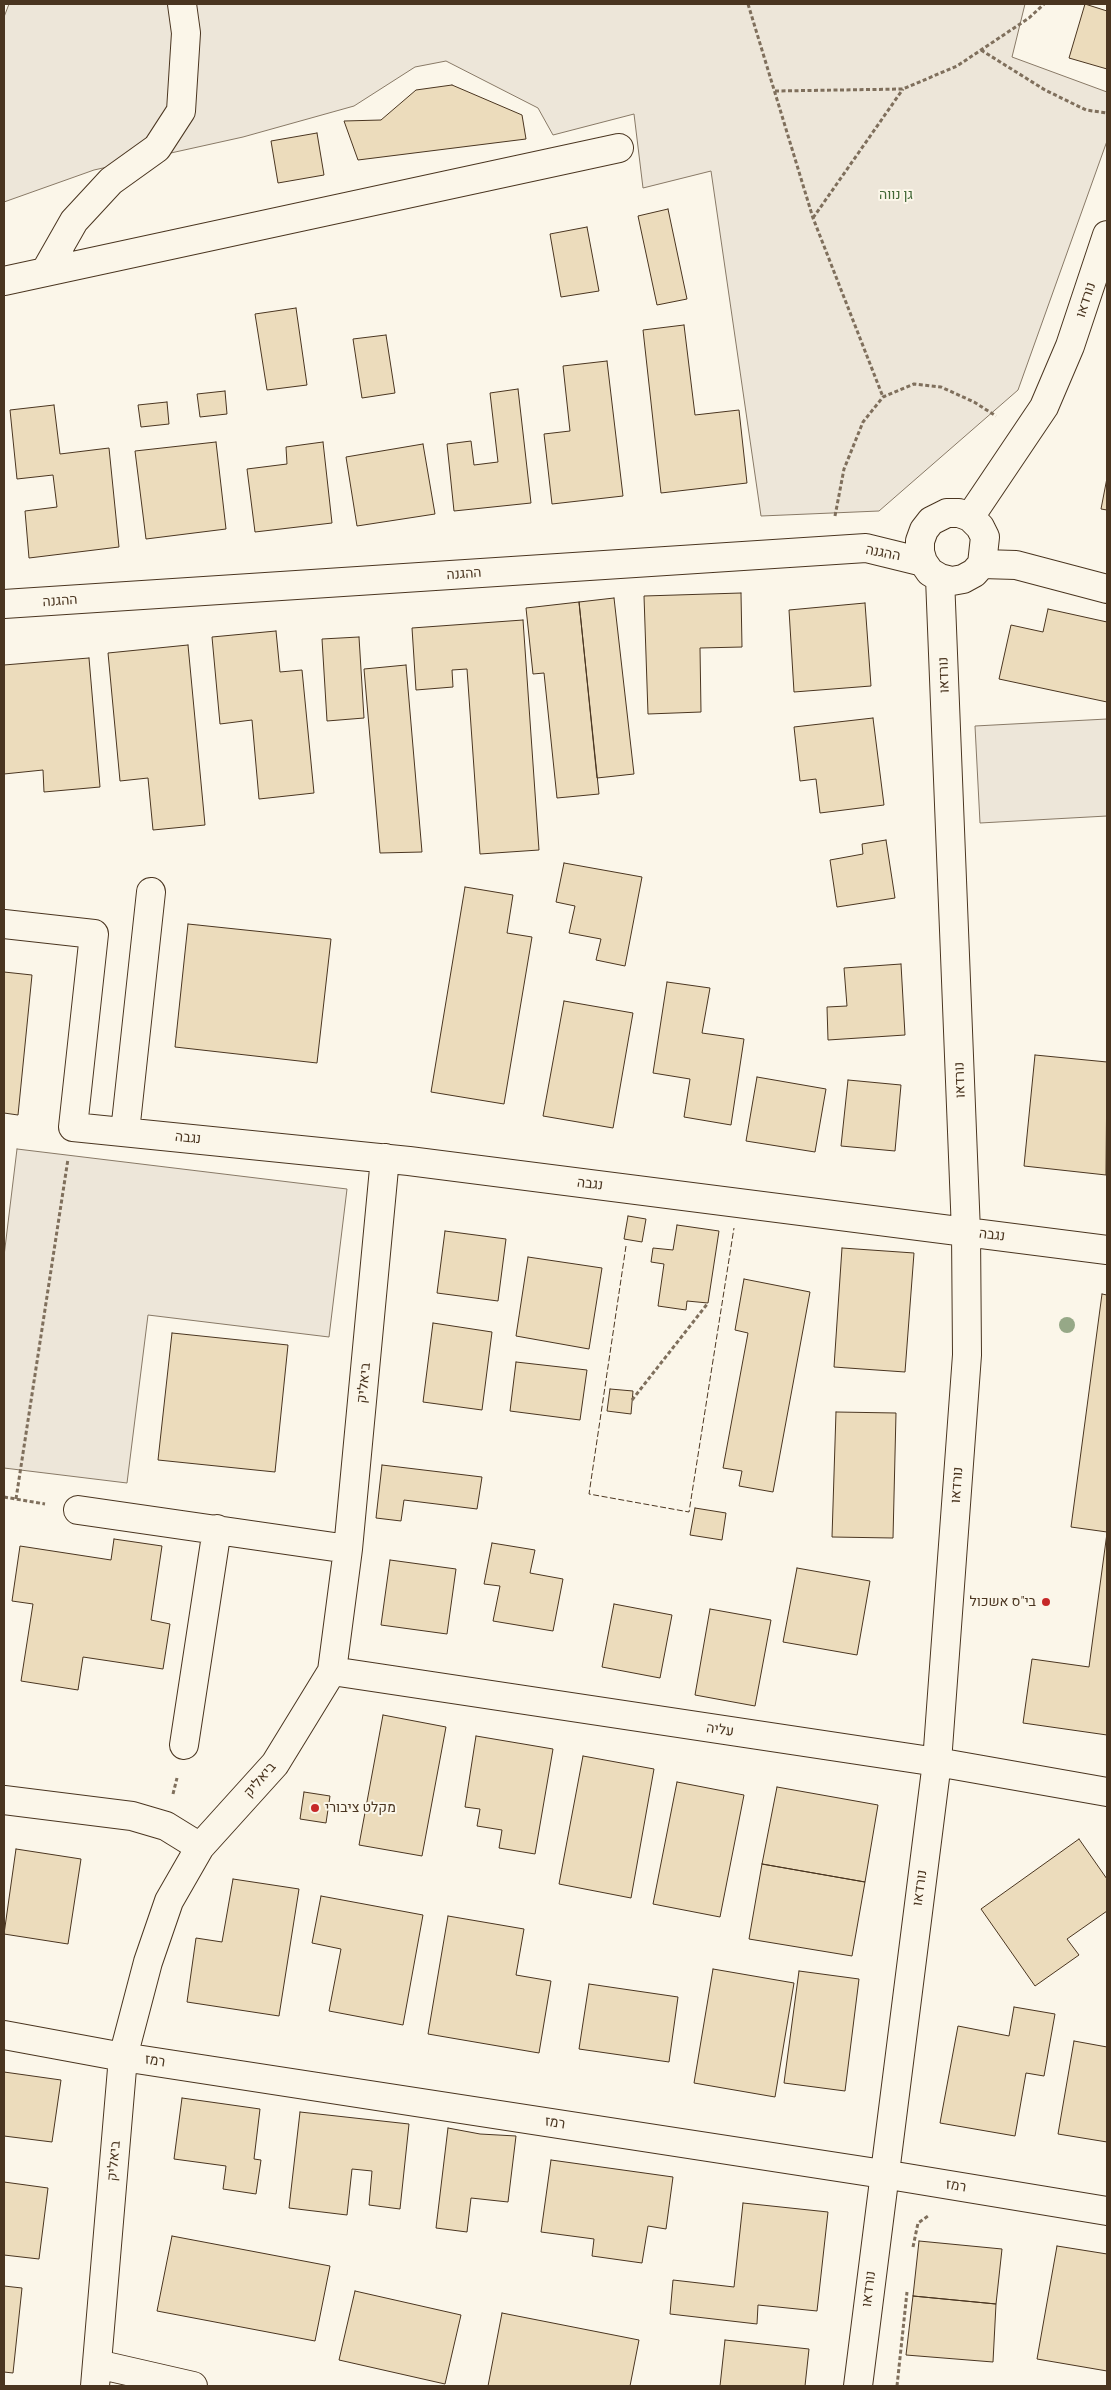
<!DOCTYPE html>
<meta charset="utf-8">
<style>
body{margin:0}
#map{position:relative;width:1111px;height:2390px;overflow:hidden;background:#fbf6e9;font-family:"PT Sans Narrow",sans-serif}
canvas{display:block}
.frame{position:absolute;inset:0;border:5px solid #4a3520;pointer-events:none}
</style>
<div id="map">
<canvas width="1111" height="2390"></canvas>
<div class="frame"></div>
</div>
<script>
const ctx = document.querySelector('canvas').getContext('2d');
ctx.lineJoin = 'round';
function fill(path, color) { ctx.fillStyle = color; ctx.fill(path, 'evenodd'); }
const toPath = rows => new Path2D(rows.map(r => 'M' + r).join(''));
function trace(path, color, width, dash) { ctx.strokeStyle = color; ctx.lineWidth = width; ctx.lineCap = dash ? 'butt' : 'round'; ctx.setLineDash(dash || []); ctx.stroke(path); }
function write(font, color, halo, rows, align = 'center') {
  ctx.font = font + ' "PT Sans Narrow",Heebo,sans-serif'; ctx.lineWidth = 4; ctx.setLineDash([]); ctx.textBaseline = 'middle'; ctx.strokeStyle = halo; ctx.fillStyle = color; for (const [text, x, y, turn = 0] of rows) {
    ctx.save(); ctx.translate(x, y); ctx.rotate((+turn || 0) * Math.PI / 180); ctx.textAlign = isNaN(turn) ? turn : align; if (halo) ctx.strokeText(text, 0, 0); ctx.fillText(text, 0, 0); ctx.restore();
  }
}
const green = toPath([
 [9,4,1025,4,1012,57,1107,92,1107,141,1018,390,879,511,761,516,711,171,643,188,634,114,553,135,538,108,446,61,415,67,354,106,243,137,94,170,4,202,4,17,9,4],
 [1107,719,1107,816,980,823,975,726,1107,719],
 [17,1149,347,1189,329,1337,148,1315,127,1483,4,1468,4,1256,17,1149]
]);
const building = toPath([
 [1085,4,1107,11,1107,69,1069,58,1085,4],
 [452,85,522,115,526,139,358,160,344,121,381,120,416,90,452,85],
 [317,133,324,175,278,183,271,141,317,133],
 [668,209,687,299,657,305,638,216,668,209],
 [587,227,599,291,561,297,550,234,587,227],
 [296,308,307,385,267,390,255,314,296,308],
 [684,325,695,415,739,410,747,483,661,493,643,330,684,325],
 [386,335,395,393,362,398,353,339,386,335],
 [607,361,623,496,552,504,544,434,570,431,563,366,607,361],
 [518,389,531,503,454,511,447,444,471,441,474,465,498,462,490,393,518,389],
 [225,391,227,414,200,417,197,394,225,391],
 [167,402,169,424,141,427,138,405,167,402],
 [54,405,60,454,109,448,119,547,29,558,25,511,57,507,53,475,17,479,10,410,54,405],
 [216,442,226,529,146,539,135,451,216,442],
 [323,442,332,523,255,532,247,469,287,464,286,447,323,442],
 [423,444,435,514,357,526,346,457,423,444],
 [1107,478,1107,510,1101,509,1107,478],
 [741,593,742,647,700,648,701,712,648,714,644,596,741,593],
 [614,598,634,774,597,778,579,602,614,598],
 [579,602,599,794,557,798,544,673,533,674,526,608,579,602],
 [865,603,871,686,794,692,789,610,865,603],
 [1048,609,1107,622,1107,702,999,679,1011,625,1043,632,1048,609],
 [523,620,539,850,480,854,467,669,452,670,453,687,416,690,412,628,523,620],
 [276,631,280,672,302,670,314,793,259,799,252,720,220,724,212,637,276,631],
 [359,637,364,718,327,721,322,639,359,637],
 [188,645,205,825,153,830,148,778,120,781,108,653,188,645],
 [89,658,100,787,44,792,43,770,4,774,4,665,89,658],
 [406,665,422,852,380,853,364,669,406,665],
 [873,718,884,805,820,813,816,779,800,781,794,727,873,718],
 [886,840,895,898,837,907,830,860,863,854,862,844,886,840],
 [564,863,642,877,625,966,596,960,601,939,569,933,575,906,556,902,564,863],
 [465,887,513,895,507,933,532,937,504,1104,431,1092,465,887],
 [188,924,331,939,317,1063,175,1047,188,924],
 [901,964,905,1035,828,1040,827,1007,847,1006,844,968,901,964],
 [4,972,32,975,18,1115,4,1113,4,972],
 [667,982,710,988,702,1033,744,1039,731,1125,684,1117,690,1079,653,1073,667,982],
 [564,1001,633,1013,613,1128,543,1116,564,1001],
 [1035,1055,1107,1062,1106,1175,1024,1166,1035,1055],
 [757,1077,826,1089,815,1152,746,1141,757,1077],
 [848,1080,901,1085,895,1151,841,1146,848,1080],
 [628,1216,646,1219,642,1242,624,1239,628,1216],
 [677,1225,719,1231,708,1303,687,1301,686,1310,658,1306,664,1264,651,1262,653,1248,673,1250,677,1225],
 [445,1231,506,1239,498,1301,437,1293,445,1231],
 [842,1248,914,1253,905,1372,834,1367,842,1248],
 [528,1257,602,1268,589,1349,516,1336,528,1257],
 [744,1279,810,1292,773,1492,739,1486,742,1471,723,1468,748,1333,735,1330,744,1279],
 [1102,1294,1107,1295,1107,1532,1071,1527,1102,1294],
 [433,1323,492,1332,482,1410,423,1402,433,1323],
 [172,1333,288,1345,275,1472,158,1460,172,1333],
 [516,1362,587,1370,580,1420,510,1411,516,1362],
 [610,1389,633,1391,631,1414,607,1411,610,1389],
 [836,1412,896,1413,893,1538,832,1537,836,1412],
 [382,1465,482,1477,477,1509,404,1500,401,1521,376,1518,382,1465],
 [695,1508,726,1513,722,1540,690,1535,695,1508],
 [1107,1533,1107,1735,1023,1723,1032,1659,1089,1667,1107,1533],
 [114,1539,162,1546,151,1620,170,1624,163,1669,83,1657,78,1690,21,1681,33,1604,12,1601,20,1546,111,1560,114,1539],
 [492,1543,535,1550,530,1573,563,1579,553,1631,493,1621,500,1586,484,1584,492,1543],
 [390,1560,456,1569,447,1634,381,1625,390,1560],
 [797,1568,870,1581,857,1655,783,1642,797,1568],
 [614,1604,672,1615,660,1678,602,1667,614,1604],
 [710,1609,771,1620,755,1706,695,1695,710,1609],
 [383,1715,446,1727,422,1856,359,1845,383,1715],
 [476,1736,553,1749,535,1854,499,1848,502,1830,477,1826,480,1809,465,1807,476,1736],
 [583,1756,654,1769,631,1898,559,1884,583,1756],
 [677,1782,744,1795,720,1917,653,1904,677,1782],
 [777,1787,878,1805,865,1882,762,1864,777,1787],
 [304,1792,330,1796,326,1823,300,1819,304,1792],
 [1079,1839,1107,1879,1107,1911,1067,1939,1079,1955,1035,1986,981,1909,1079,1839],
 [16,1849,81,1859,68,1944,4,1934,16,1849],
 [762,1864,865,1882,852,1956,749,1939,762,1864],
 [233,1879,299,1889,279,2016,187,2002,196,1938,222,1942,233,1879],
 [321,1896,423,1915,403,2025,329,2011,341,1949,312,1943,321,1896],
 [448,1916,524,1929,516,1975,551,1981,539,2053,428,2034,448,1916],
 [713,1969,794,1983,775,2097,694,2083,713,1969],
 [799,1971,859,1979,845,2091,784,2083,799,1971],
 [589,1984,678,1997,669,2062,579,2049,589,1984],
 [1014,2007,1055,2014,1044,2076,1026,2073,1015,2136,940,2123,958,2026,1009,2036,1014,2007],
 [1074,2041,1107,2047,1107,2142,1058,2134,1074,2041],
 [4,2072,61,2080,52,2142,4,2136,4,2072],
 [182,2098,260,2109,254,2159,261,2160,256,2194,223,2189,226,2166,174,2159,182,2098],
 [300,2112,409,2124,400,2209,369,2205,372,2171,352,2169,347,2215,289,2208,300,2112],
 [448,2128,480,2134,516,2136,508,2202,471,2198,467,2232,436,2228,448,2128],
 [551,2160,673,2177,666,2229,648,2226,642,2263,592,2256,594,2239,541,2232,551,2160],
 [4,2182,48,2188,39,2259,4,2255,4,2182],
 [743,2203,828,2212,817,2311,758,2305,757,2324,670,2314,673,2280,734,2287,743,2203],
 [172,2236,330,2266,315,2341,157,2311,172,2236],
 [919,2241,1002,2249,996,2304,913,2296,919,2241],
 [1057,2246,1107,2254,1107,2371,1037,2359,1057,2246],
 [4,2286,22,2288,13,2373,4,2372,4,2286],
 [355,2291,461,2315,445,2384,339,2360,355,2291],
 [913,2296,996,2304,993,2362,906,2355,913,2296],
 [502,2313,639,2340,630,2386,488,2386,502,2313],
 [725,2340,809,2349,805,2386,720,2386,725,2340]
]);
const path = toPath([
 [748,4,813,218,883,397],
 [981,50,1045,90,1086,110,1107,113],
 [775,91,903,89,957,66,1029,18,1044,4],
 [813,218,903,89],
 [835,516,844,469,863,422,883,397,914,384,941,387,974,402,996,416],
 [632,1400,708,1303],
 [4,1497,45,1504],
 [16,1499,68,1159],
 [173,1794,177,1778],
 [913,2247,918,2223,928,2216],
 [897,2386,907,2292]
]);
const minor = toPath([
 [45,272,74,221,111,181,157,148,181,111,186,33,182,4],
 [4,281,619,148],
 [947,513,959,513,970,517,980,527,985,537,982,564,974,573,963,579,952,581,940,578,930,572,923,562,920,552,920,541,924,530,931,521,947,513],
 [970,517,1044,407,1070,346,1107,235],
 [982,564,1016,565,1107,589],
 [4,604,866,548,923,562],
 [4,924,94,934,73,1127,409,1161,1107,1250],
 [125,1132,151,892],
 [78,1510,348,1549],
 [332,1671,937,1762,1107,1792],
 [184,1745,217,1529],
 [4,1800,132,1816,166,1826,200,1847],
 [4,2035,123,2057,883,2174,1107,2211],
 [97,2364,193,2386],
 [95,2386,123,2057,148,1962,169,1901,200,1847,275,1764,332,1671,348,1549,385,1158],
 [858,2386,937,1762,967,1355,966,1232,940,578]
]);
const fence = toPath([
 [626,1246,589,1494,689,1512,734,1228]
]);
const trees = [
 [1067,1325]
];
const markers = [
 [1046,1602,5,"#c62828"],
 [315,1808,5,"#c62828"]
];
const parkNames = [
 ["גן נווה",896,195]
];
const streetNames = [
 ["נורדאו",1086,300,-72],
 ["ההגנה",883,553,11],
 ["ההגנה",464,574,-4],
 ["ההגנה",60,601,-4],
 ["נורדאו",944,675,-92],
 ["נורדאו",960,1080,-92],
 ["נגבה",188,1138,6],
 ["נגבה",590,1184,7],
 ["נגבה",992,1235,7],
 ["ביאליק",364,1383,-84],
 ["נורדאו",957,1485,-86],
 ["עליה",720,1730,8],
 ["ביאליק",260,1780,-49],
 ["נורדאו",920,1888,-82],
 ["רמז",155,2061,9],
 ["רמז",555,2123,9],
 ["ביאליק",114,2161,-85],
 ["רמז",956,2186,10],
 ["נורדאו",869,2289,-83]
];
const poiNames = [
 ["בי\"ס אשכול",1036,1602],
 ["מקלט ציבורי",325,1808,"left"]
];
fill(green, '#ede6d9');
trace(green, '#887966', 1);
fill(building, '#ecdcbc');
trace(building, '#4a3520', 1);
trace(minor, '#4a3520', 30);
trace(path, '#7f6f5c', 3, [4, 2.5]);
trace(minor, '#fbf6e9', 28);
trace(fence, '#4a3520', 1, [6, 2.5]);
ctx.fillStyle = '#96a887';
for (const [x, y] of trees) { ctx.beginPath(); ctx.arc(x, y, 8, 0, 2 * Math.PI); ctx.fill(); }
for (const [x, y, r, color] of markers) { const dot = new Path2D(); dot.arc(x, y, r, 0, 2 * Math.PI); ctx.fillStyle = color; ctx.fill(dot); trace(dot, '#fbf6e9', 2); }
write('14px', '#436837', '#fbf6e9', parkNames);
write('14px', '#4a3520', '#fbf6e9', streetNames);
write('14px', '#4a3520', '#fbf6e9', poiNames, 'right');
</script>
